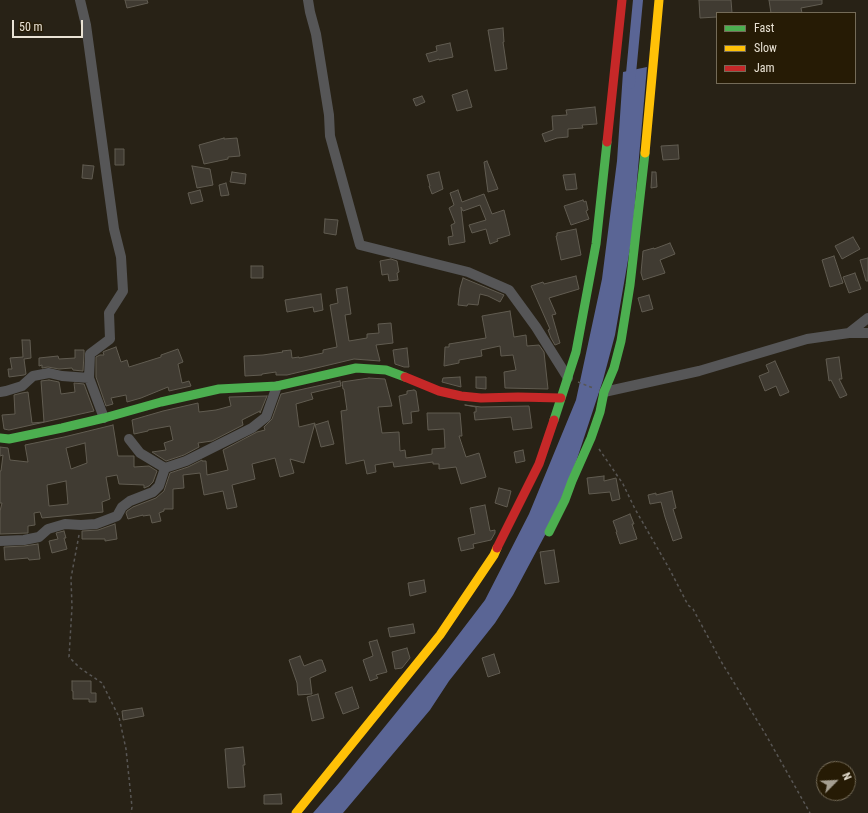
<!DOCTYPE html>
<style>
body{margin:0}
#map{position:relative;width:868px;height:813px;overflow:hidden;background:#282216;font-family:"Roboto Condensed",sans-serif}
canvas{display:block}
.legend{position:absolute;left:716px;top:12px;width:140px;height:72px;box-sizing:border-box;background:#261b05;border:1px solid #746b58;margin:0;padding:5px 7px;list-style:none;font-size:12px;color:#e9e2d4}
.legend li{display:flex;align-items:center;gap:8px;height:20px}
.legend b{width:20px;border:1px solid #746b58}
.north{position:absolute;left:816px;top:761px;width:40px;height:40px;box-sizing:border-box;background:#261b05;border:1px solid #746b58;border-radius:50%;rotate:66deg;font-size:11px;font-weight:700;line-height:16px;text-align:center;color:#e9e2d4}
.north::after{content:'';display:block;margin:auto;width:14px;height:18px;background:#a59f92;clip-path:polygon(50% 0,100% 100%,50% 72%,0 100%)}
.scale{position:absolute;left:12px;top:20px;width:71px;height:18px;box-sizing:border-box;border:2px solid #e9e2d4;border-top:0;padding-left:5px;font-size:12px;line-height:14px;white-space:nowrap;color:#e9e2d4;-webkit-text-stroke:3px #261b05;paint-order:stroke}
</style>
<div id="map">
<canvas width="868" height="813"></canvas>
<ul class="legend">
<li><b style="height:5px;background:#4caf50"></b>Fast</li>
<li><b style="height:5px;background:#ffc107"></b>Slow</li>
<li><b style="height:5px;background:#c62828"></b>Jam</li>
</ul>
<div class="north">N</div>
<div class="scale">50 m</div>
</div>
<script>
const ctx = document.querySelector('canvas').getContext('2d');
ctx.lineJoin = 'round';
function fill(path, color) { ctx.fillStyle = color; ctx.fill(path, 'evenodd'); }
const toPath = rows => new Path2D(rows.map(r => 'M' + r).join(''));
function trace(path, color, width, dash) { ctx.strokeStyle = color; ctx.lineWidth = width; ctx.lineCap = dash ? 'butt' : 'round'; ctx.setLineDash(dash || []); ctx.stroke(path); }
const water = toPath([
 [647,67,632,237,615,335,603,380,576,462,552,522,513,595,495,623,449,681,430,710,343,813,313,813,339,783,443,655,485,600,529,514,576,400,602,279,617,161,623,72]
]);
const canal = toPath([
 [630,84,638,0]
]);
const building = toPath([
 [125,0,147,0,148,3,127,8,125,0],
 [699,0,731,0,732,13,717,13,717,17,700,18,699,0],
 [769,0,822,0,822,4,801,8,802,13,771,13,769,0],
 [503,28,504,42,503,42,507,69,495,71,488,30,503,28],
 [450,43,453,57,439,60,439,59,429,62,426,54,437,51,436,46,450,43],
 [467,90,472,107,457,111,452,95,467,90],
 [422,96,425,102,416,106,413,99,422,96],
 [595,107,597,124,582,125,583,128,568,129,568,137,557,138,545,142,542,134,553,130,552,116,567,115,566,110,595,107],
 [224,138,224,139,237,138,240,156,228,157,228,159,204,164,199,145,224,138],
 [678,145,679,159,663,160,661,146,678,145],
 [115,149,124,149,124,165,115,165,115,149],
 [487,161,498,189,488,192,484,162,487,161],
 [83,165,94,166,92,179,82,178,83,165],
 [192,166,210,169,213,185,197,188,192,166],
 [232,172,246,174,245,184,230,182,232,172],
 [439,172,443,189,432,194,429,186,430,186,427,175,439,172],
 [652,172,656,172,657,187,651,188,652,172],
 [575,174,577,189,566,190,563,175,575,174],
 [226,183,229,195,221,196,219,185,226,183],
 [200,190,203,201,191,204,188,193,200,190],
 [458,190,462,202,484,194,492,214,504,210,510,235,497,239,498,241,490,244,486,229,472,233,469,225,486,220,480,205,463,211,461,207,465,242,449,245,448,237,453,236,451,225,455,223,449,208,454,205,450,193,458,190],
 [583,200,584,202,586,201,588,210,586,211,589,219,571,225,564,206,583,200],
 [325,219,338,220,336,235,324,233,325,219],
 [576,229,581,255,561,260,556,236,557,236,557,233,576,229],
 [853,237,860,249,842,259,835,246,853,237],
 [670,243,675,254,660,260,665,273,643,280,641,273,643,251,654,248,654,249,670,243],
 [834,256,843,283,830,287,822,260,834,256],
 [868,258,868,281,866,281,860,260,868,258],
 [391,259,397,261,399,272,397,273,398,280,389,281,388,274,382,275,380,261,391,259],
 [251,266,263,266,263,278,251,278,251,266],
 [855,273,861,289,849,293,843,277,855,273],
 [576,276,579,289,549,298,556,314,552,315,560,343,555,345,551,338,548,330,550,329,531,286,543,282,544,284,576,276],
 [463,278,504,295,500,302,488,296,480,294,478,305,468,304,467,306,458,305,460,288,463,278],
 [347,287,351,314,345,315,349,341,367,338,367,334,379,333,378,324,391,323,393,343,376,345,380,361,354,359,287,375,276,375,276,372,262,374,262,375,245,376,244,356,263,355,283,352,282,351,291,350,292,358,299,357,299,358,323,353,323,350,337,347,330,305,338,303,336,289,347,287],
 [321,294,323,310,314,312,313,307,287,312,285,300,321,294],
 [649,295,653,309,642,312,638,298,649,295],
 [510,311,514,337,526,335,527,346,539,345,544,352,548,389,505,388,504,372,516,370,513,355,501,356,500,346,481,350,482,356,459,360,459,363,444,366,445,347,449,347,449,344,486,338,482,316,510,311],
 [22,340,30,340,31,358,24,359,26,374,24,375,9,377,8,369,12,369,10,358,23,357,22,340],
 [116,347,121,362,127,360,129,367,161,357,161,355,178,349,183,362,178,364,182,383,189,381,191,386,169,391,168,387,141,398,127,402,126,395,111,398,113,404,106,406,96,377,96,357,100,355,104,355,103,352,105,351,116,347],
 [407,348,409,367,404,367,395,364,393,350,407,348],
 [75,350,84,350,84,354,83,371,73,370,72,368,59,369,48,367,42,368,42,365,39,366,39,358,58,356,59,359,75,358,75,350],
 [839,357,842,379,839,379,847,395,840,398,831,380,829,381,826,359,839,357],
 [775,361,789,392,780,396,776,386,765,391,759,376,769,372,766,365,775,361],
 [460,377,461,387,442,382,443,378,460,377],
 [476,377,486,377,486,389,476,388,476,377],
 [369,378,385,379,392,406,378,407,382,433,399,432,400,451,405,450,406,458,432,454,432,449,445,448,444,429,428,430,427,413,460,413,462,436,459,436,466,457,479,453,486,477,461,484,456,467,439,469,439,464,433,464,433,462,394,467,393,462,375,465,376,472,367,474,364,460,346,464,341,411,347,410,344,389,343,389,342,382,369,378],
 [49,380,59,382,61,394,75,392,74,383,84,384,94,411,9,430,4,429,2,415,15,414,14,395,22,393,28,392,32,423,44,422,41,381,49,380],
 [340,381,341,386,311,393,313,399,296,404,299,427,315,423,304,463,290,459,294,473,280,477,275,458,252,464,255,479,232,485,237,507,227,509,223,491,204,495,200,473,183,475,184,488,173,489,173,509,164,509,164,511,159,513,161,521,152,523,150,515,143,516,143,515,128,519,126,513,127,511,133,507,156,498,164,491,170,473,188,467,202,460,202,461,206,461,207,475,228,470,223,450,257,432,265,430,264,427,272,419,281,394,340,381],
 [414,390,416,391,419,411,411,412,412,423,403,424,399,396,407,394,407,391,414,390],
 [267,396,260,413,260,411,242,420,243,425,212,441,198,443,199,447,184,455,166,461,152,452,166,450,164,443,173,440,170,426,148,430,148,431,134,434,132,420,163,411,198,403,199,412,216,410,231,406,229,397,267,396],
 [465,405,481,407,529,406,532,428,513,430,511,417,475,420,474,412,476,412,476,407,465,405],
 [328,421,334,444,321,447,315,425,328,421],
 [113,425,118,456,134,456,134,467,149,466,157,471,153,482,149,486,144,488,144,485,119,484,117,475,106,477,110,499,102,502,103,512,42,518,40,512,34,513,35,525,28,526,28,533,0,534,0,511,2,503,0,503,0,471,1,471,3,455,0,456,0,447,8,448,10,460,28,462,25,445,64,437,113,425],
 [85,443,87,463,71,469,66,448,85,443],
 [66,481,68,504,49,506,47,485,66,481],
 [523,450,525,461,516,463,514,452,523,450],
 [604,476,604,481,616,478,620,499,612,501,610,492,589,494,587,478,604,476],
 [499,488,511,491,507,507,495,503,499,488],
 [672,491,676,508,673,509,682,538,673,541,665,517,661,502,650,504,648,495,656,493,656,495,672,491],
 [485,505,490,531,495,530,495,533,491,540,473,544,474,548,461,551,458,538,475,534,470,508,485,505],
 [630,514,634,524,632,524,637,539,620,544,616,532,617,532,613,521,630,514],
 [115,524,117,539,105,541,105,539,82,539,82,531,98,530,115,524],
 [64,531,66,538,64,538,67,549,52,553,49,541,58,539,56,533,64,531],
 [38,544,40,559,29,560,28,558,5,560,4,547,24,546,38,544],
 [554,550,559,582,545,584,540,552,554,550],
 [424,580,426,592,410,596,408,583,424,580],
 [413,624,415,633,390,637,388,628,413,624],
 [377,640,387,672,376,675,378,678,370,681,363,660,373,656,369,642,377,640],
 [407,648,410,658,402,668,395,669,392,652,407,648],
 [494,654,500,673,488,677,482,658,494,654],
 [300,656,304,666,319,660,322,660,326,671,310,678,312,694,298,695,297,683,289,660,300,656],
 [72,681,91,681,91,693,96,693,96,702,89,702,89,699,73,699,73,691,72,691,72,681],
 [352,687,359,708,343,714,335,693,352,687],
 [318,694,324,718,312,721,307,697,318,694],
 [142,708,144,716,123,720,122,711,142,708],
 [243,747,245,765,243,765,245,787,228,788,225,749,243,747],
 [281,794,282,804,264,804,264,795,281,794]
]);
const path = toPath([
 [578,382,593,388],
 [599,449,623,484,635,509,670,570,688,605,693,609,722,663,766,735,810,813],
 [79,535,71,578,72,607,69,657,80,668,102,683,119,717,126,749,132,807,131,813]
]);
const street = toPath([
 [80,0,86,25,114,229,121,257,123,291,109,313,110,339,90,354,89,378],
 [308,0,310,12,316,34,329,115,330,136,360,245,468,272,509,290,536,327,568,378],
 [849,333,868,318],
 [0,392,6,391,22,386,33,376,49,373,62,376,89,378,104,418],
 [604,392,699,371,807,339,849,333,868,333],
 [129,439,140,453,165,468],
 [0,541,24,540,39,537,48,529,65,524,81,525,96,524,117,516,122,507,130,501,153,492,159,486,165,468,186,461,252,428,266,417,277,386]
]);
const fast = toPath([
 [554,420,576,352,596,244,607,142],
 [0,438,9,439,62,428,104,418,161,402,219,389,277,386,356,368,386,370,405,377],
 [549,532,565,500,572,481,591,438,600,412,604,392,614,368,621,341,630,285,645,153]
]);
const slow = toPath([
 [645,153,659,0],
 [296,813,440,635,494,555,497,548]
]);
const jam = toPath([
 [607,142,622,0],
 [405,377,439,391,461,396,481,398,518,397,561,398],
 [497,548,539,464,554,420]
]);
fill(water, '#5a6595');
trace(canal, '#5a6595', 10);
fill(building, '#403b32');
trace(building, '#615c51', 1);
trace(path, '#585654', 1.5, [3, 3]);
trace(street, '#565657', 10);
trace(fast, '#4caf50', 9);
trace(slow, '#ffc107', 9);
trace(jam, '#c62828', 9);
</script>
